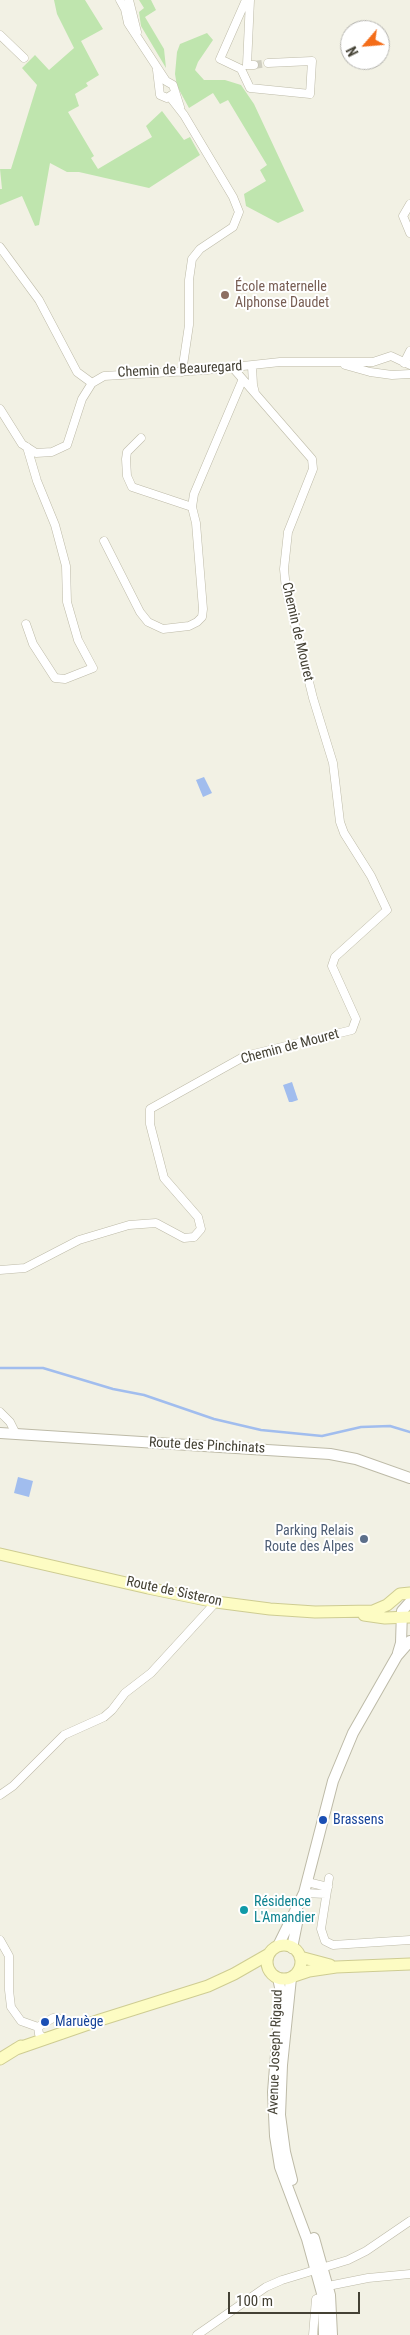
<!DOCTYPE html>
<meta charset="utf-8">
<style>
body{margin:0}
#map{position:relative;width:410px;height:2335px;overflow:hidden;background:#f2f1e4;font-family:"Roboto Condensed",sans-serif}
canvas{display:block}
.north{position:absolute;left:340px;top:20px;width:50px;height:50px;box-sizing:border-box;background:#fff;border:1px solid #b4b3ae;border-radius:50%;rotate:243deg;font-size:14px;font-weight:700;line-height:20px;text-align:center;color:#444134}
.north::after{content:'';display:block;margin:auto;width:18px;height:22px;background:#f46d19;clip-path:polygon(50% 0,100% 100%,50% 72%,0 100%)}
.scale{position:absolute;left:228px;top:2292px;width:132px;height:22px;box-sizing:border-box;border:2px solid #444134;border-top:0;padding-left:6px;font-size:15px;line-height:18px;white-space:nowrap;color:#444134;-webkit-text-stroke:4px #fff;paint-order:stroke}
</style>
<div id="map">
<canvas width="410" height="2335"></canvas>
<div class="north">N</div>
<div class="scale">100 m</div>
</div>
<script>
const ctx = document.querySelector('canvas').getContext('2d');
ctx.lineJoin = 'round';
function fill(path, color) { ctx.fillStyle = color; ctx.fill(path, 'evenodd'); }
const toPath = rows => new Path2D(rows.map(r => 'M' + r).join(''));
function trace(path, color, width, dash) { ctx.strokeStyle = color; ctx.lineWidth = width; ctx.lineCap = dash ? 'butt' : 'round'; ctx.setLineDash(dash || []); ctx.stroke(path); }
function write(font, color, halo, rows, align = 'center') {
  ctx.font = font + ' "Roboto Condensed",sans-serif'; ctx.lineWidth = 4; ctx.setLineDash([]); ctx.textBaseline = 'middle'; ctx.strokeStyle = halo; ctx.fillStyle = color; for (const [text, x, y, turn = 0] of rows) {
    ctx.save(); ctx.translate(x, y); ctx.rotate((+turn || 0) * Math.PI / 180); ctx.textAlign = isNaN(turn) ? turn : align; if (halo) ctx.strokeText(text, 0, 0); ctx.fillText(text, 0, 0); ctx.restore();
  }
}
const green = toPath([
 [54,0,85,0,103,29,81,41,99,75,86,83,88,86,75,94,79,106,68,112,94,156,91,158,98,169,152,137,146,126,162,111,184,140,190,137,200,155,149,188,79,172,67,172,50,163,39,225,35,226,22,196,0,205,0,189,2,189,0,169,11,169,37,85,22,68,35,55,49,70,74,48,57,14],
 [139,0,151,0,156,10,145,17,164,49,166,68,141,26,139,12,144,8],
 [207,33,213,40,198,62,195,70,204,80,225,80,241,85,254,104,304,211,278,223,246,206,244,194,266,181,260,170,267,165,228,100,220,104,213,93,189,108,177,86,175,74,177,52,180,44]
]);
const water = toPath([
 [204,777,212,793,203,797,196,780],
 [292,1082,298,1100,292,1102,289,1102,283,1085],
 [18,1477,33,1481,29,1497,14,1493]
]);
const stream = toPath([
 [0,1368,43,1368,113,1389,144,1395,214,1419,261,1430,322,1436,361,1427,390,1426,410,1432]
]);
const minorTunnel = toPath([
 [254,65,268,63]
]);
const minor = toPath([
 [120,0,125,9,128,23,166,81,173,85,180,107],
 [129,0,137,32],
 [246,0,220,59,241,69,250,88,310,94,312,61,268,63],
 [250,0,247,65,254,65],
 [0,35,24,58],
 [157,70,160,95,167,98,173,94],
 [170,97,184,115,233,197,239,212,233,227,200,249,192,259,189,280,189,325,182,372],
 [410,204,403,216,410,233],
 [0,247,39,300,77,372,92,383],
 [404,363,410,351],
 [345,365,370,372,392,375,410,374],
 [252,366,253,385,255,393],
 [0,409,22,444,36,453,52,452,67,445,82,399,92,383,104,376,206,370,280,362,373,362,391,356,410,365],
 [141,438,127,452,126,459,127,476,132,487,192,507],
 [104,541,140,612,148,622,163,629,189,626,197,622,202,617,203,609,196,523,192,507,194,494,242,381],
 [26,624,33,644,55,678,65,679,93,668,78,640,67,602,66,566,55,525,37,481,27,447],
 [0,1270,25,1268,79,1240,129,1225,156,1223,184,1238,194,1237,201,1229,198,1217,164,1178,150,1124,150,1109,245,1056,352,1030,356,1019,332,966,335,957,387,910,371,876,344,833,340,822,333,763,313,698,286,589,284,569,288,532,313,469,312,459,233,368],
 [0,1412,10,1422,16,1434],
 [0,1795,13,1786,64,1735,104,1717,112,1710,125,1693,151,1673,216,1602],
 [329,1878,321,1929,325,1941,333,1945,410,1940],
 [307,1882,328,1887],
 [304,1893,326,1894],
 [0,1940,9,1956,9,1990,11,2007,21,2021,38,2027],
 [45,2039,39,2034,38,2027,53,2018,58,2018,62,2021,65,2026,62,2034],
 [328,2286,368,2278,410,2274],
 [197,2335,266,2287,282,2280,348,2260,366,2251,410,2221],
 [313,2335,316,2299,328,2295]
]);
const tertiary = toPath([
 [0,1433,330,1454,356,1459,410,1478],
 [398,1653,401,1643,402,1611,410,1602],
 [278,1946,304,1893,333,1781,353,1733,397,1656,410,1641],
 [292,1948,299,1913],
 [278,1978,281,1992,273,2092,275,2136,280,2167,307,2239,323,2297,324,2335],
 [291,1978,282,2065,280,2115,285,2152,292,2180],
 [314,2238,330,2295,332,2335]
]);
const secondary = toPath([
 [0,1554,148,1588,216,1602,270,1609,315,1612,373,1611,387,1605,400,1594,410,1593],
 [364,1615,385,1618,410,1617],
 '267 1962a17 17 0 1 1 34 0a17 17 0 1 1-34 0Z',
 [300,1957,330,1965],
 [294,1976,309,1971,336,1967,410,1964],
 [16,2049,100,2020,208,1986,234,1974,269,1954],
 [0,2059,21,2046]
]);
const markers = [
 [225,295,5,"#8d6e63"],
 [364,1539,5,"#5c6f8a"],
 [323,1820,5,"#1a4fb4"],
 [244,1910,5,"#0f9aa8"],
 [45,2022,5,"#1a4fb4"]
];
const educationNames = [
 ["École maternelle",235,287],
 ["Alphonse Daudet",235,303]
];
const streetNames = [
 ["Chemin de Beauregard",180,370,-3],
 ["Chemin de Mouret",297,632,77],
 ["Chemin de Mouret",290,1047,-15],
 ["Route des Pinchinats",207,1446,3],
 ["Route de Sisteron",174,1592,12],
 ["Avenue Joseph Rigaud",276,2052,-88]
];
const serviceNames = [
 ["Parking Relais",354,1531],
 ["Route des Alpes",354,1547]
];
const transitNames = [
 ["Brassens",333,1820],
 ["Maruège",55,2022]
];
const cultureNames = [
 ["Résidence",254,1902],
 ["L'Amandier",254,1918]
];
fill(green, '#bfe5ae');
fill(water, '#a1bdee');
trace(stream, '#a1bdee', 2.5);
trace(minorTunnel, '#cfcec1', 8, [8, 4]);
trace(minor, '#bdbaa7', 9);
trace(tertiary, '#bdbaa7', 12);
trace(secondary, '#cecc92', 13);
trace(minor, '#fff', 8);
trace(tertiary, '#fff', 10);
trace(secondary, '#fdfcc3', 11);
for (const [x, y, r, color] of markers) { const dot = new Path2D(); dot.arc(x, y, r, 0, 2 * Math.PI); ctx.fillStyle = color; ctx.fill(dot); trace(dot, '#fff', 2); }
write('14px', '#785e54', '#fff', educationNames, 'left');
write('14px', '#444134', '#fff', streetNames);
write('14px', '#4e5e75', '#fff', serviceNames, 'right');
write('14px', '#164399', '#fff', transitNames, 'left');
write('14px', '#0d838f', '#fff', cultureNames, 'left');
</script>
